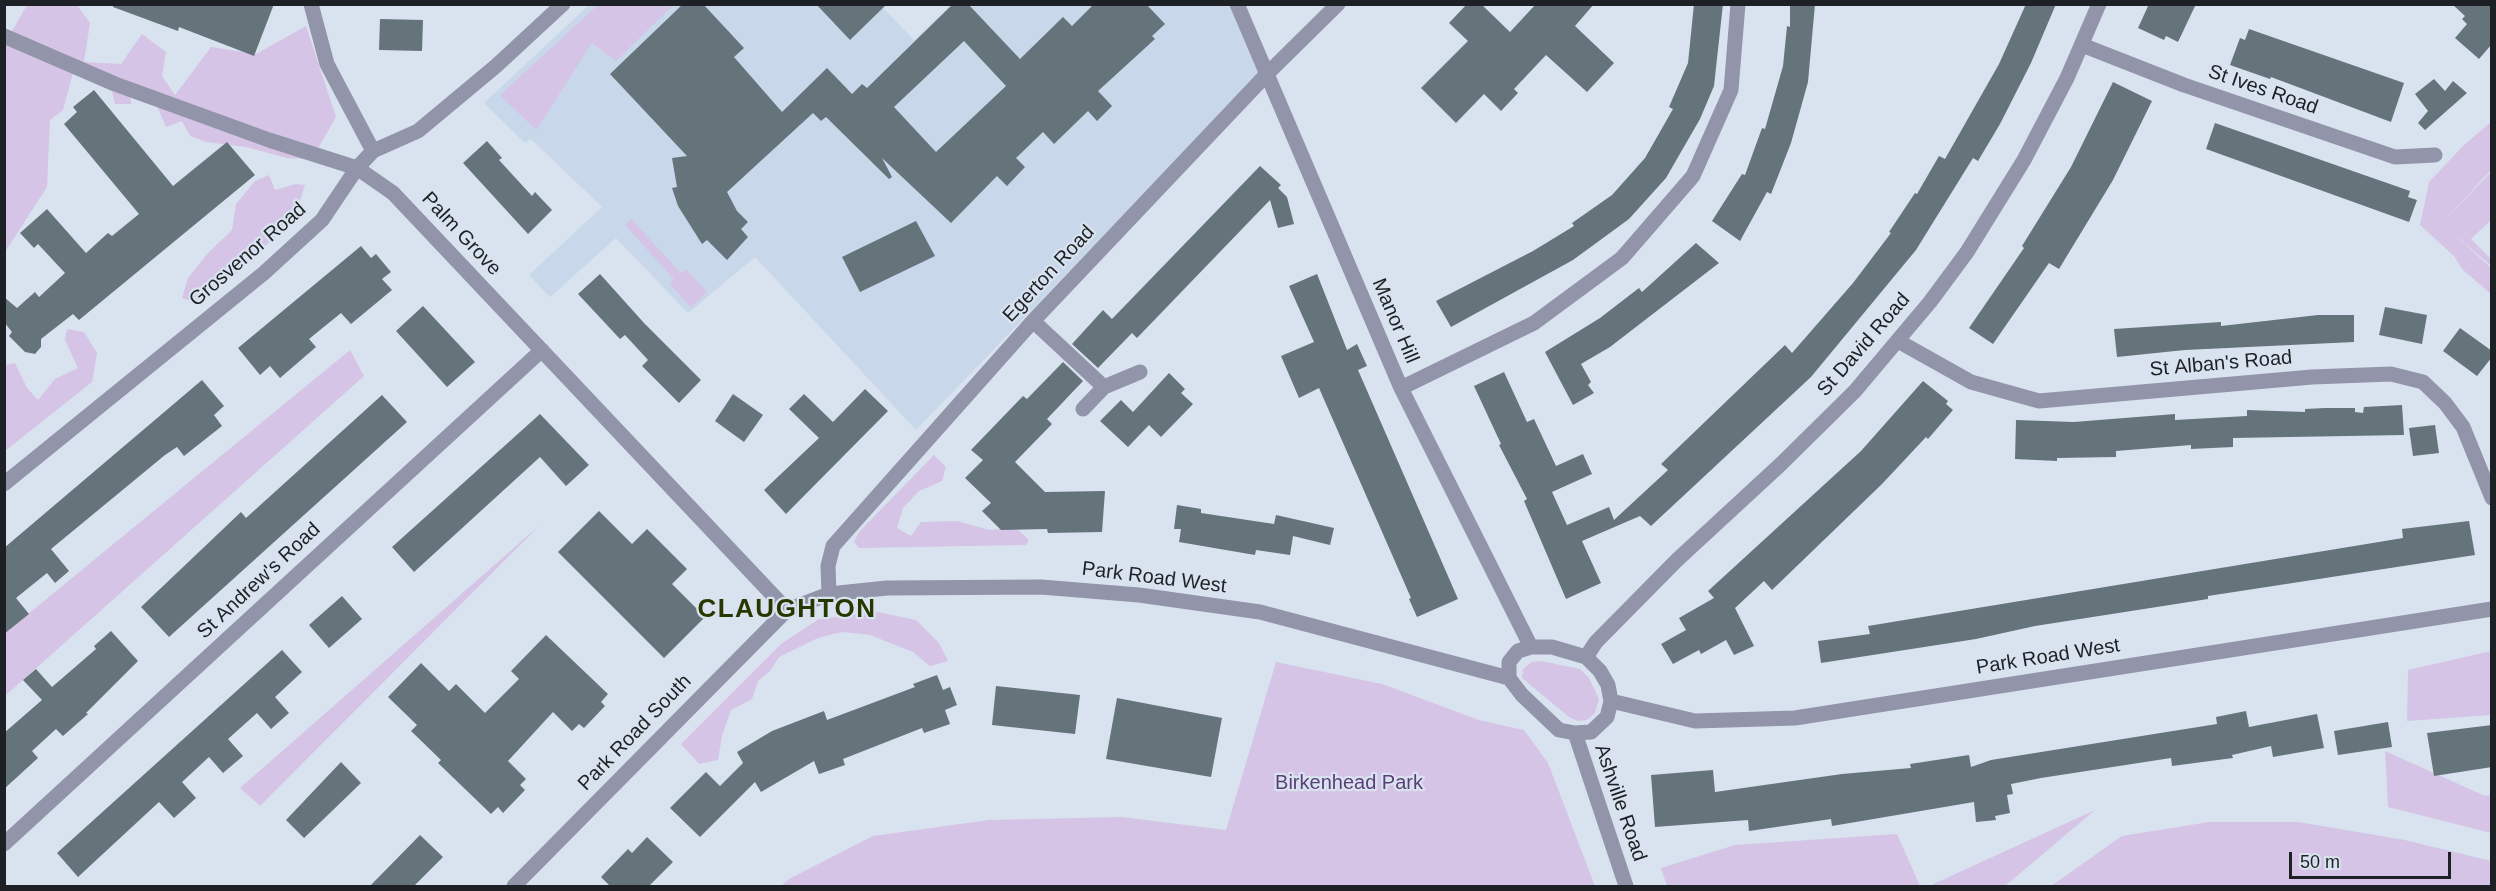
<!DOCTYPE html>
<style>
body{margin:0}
#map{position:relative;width:2496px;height:891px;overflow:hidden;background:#d9e3ef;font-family:Helvetica,sans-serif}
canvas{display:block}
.frame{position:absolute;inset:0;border:6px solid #1d2125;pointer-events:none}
.scale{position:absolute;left:2289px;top:852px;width:162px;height:27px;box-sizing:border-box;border:3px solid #1d2125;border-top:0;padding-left:8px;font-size:18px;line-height:21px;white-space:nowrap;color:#1d2125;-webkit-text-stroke:4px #d9e3ef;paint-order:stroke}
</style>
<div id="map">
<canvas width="2496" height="891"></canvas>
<div class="frame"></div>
<div class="scale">50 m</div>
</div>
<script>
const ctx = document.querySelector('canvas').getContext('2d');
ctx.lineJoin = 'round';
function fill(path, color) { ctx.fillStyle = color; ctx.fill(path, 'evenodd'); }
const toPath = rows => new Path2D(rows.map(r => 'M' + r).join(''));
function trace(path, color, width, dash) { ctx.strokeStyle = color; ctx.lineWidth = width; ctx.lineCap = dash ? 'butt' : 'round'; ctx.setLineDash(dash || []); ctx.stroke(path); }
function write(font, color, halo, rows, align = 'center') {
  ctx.font = font + ' Helvetica,sans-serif'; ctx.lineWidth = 4.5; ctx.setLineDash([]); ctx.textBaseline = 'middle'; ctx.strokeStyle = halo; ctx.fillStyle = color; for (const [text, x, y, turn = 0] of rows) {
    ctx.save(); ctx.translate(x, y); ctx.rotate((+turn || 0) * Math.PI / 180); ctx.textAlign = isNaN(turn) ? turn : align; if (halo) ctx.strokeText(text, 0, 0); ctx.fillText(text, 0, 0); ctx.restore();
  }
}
const built = toPath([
 [590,4,880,5,914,40,951,5,1230,5,1260,73,916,430,755,257,688,313,616,238,550,297,529,275,602,207,531,139,525,143,484,103]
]);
const green = toPath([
 [27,5,77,5,90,23,84,62,121,64,142,34,166,52,162,76,175,95,211,47,256,54,306,26,336,117,312,159,287,158,246,147,206,142,190,136,182,121,166,127,157,106,130,92,131,104,115,104,112,91,73,73,63,110,50,120,47,187,5,252,5,30,12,31],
 [598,5,673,5,616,61,592,43,536,130,500,95],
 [2491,122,2491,170,2442,223,2491,172,2491,220,2471,239,2491,259,2491,266,2450,230,2491,268,2491,294,2462,269,2454,256,2420,225,2429,182,2463,146],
 [269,175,275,190,296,184,305,185,300,201,279,233,233,277,194,302,182,298,188,278,207,254,232,230,236,204,255,181],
 [631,219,681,273,686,269,707,292,691,307,670,284,674,279,625,225],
 [67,329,84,332,97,353,92,382,5,451,5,365,15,363,27,388,38,400,55,379,78,368,65,340],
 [350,350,364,376,5,696,5,633],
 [934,455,946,467,942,481,919,491,903,508,897,528,911,536,921,522,957,521,990,530,1015,527,1029,540,1026,545,859,548,854,542,859,532],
 [540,525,260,806,240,788],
 [877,612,916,620,939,643,948,661,930,666,913,652,870,635,842,632,818,638,779,657,770,671,758,681,752,699,731,710,722,736,718,760,699,764,681,744,781,644,819,619],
 [2491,651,2491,715,2407,721,2408,670],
 [1541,661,1580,669,1589,678,1599,699,1595,713,1587,720,1578,721,1569,717,1522,678,1523,669,1532,662],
 [1276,662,1382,684,1479,720,1524,730,1548,763,1595,886,781,886,789,879,873,836,989,820,1122,817,1226,830],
 [2385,751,2485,796,2491,795,2491,833,2388,807],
 [2095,810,2005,886,1929,886],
 [2209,822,2298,822,2405,840,2491,861,2491,886,2051,886,2122,836],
 [1897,834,1920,886,1667,886,1661,868,1735,845]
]);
const building = toPath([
 [113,4,274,4,254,56,179,27,178,31,113,7],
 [683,4,703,4,744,48,734,57,782,112,827,68,852,94,862,84,867,88,953,4,968,4,1020,59,1063,17,1072,26,1094,4,1146,4,1165,24,1152,36,1155,39,1098,91,1112,106,1097,121,1088,111,1054,144,1043,132,1016,158,1025,167,1007,186,997,176,951,223,882,158,892,177,889,179,826,117,821,121,813,113,727,192,737,211,748,222,741,229,748,237,727,260,707,240,702,244,678,206,672,188,677,187,672,158,687,156,610,74],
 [964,41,1006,86,936,152,894,107],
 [816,4,887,4,850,40],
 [1467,4,1481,4,1510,32,1536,4,1594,4,1575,26,1614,63,1587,92,1546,55,1514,89,1518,93,1501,111,1484,94,1456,123,1421,88,1468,41,1449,23],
 [1694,4,1723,4,1714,86,1700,119,1666,178,1629,219,1573,260,1451,327,1436,301,1533,251,1574,226,1572,223,1612,195,1645,158,1673,109,1669,107,1688,63],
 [1790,4,1815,4,1808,82,1791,143,1771,194,1767,192,1740,241,1712,221,1742,174,1745,175,1762,128,1765,129,1783,66,1787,26,1790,27],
 [2026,4,2056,4,2031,63,2000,124,1978,161,1973,158,1916,250,1811,377,1651,526,1640,516,1582,541,1601,583,1566,599,1524,501,1527,499,1499,445,1501,444,1474,386,1504,372,1527,422,1534,419,1556,466,1583,454,1592,474,1552,492,1567,525,1609,507,1614,520,1668,470,1661,464,1785,345,1792,353,1853,283,1891,233,1889,232,1915,193,1917,194,1939,156,1945,159,1999,64],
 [2149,4,2196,4,2178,42,2166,36,2164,40,2138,28],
 [2452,4,2492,4,2492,44,2479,59,2455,38,2467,24,2462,19,2465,16],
 [380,19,423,20,422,51,379,50],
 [2249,29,2404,83,2391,122,2271,77,2270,79,2230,65,2240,38,2245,40],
 [2434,79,2445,91,2453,81,2467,93,2425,130,2418,123,2428,111,2415,94],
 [2113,82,2152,101,2113,180,2059,269,2049,263,1993,344,1969,328,2024,248,2022,246,2071,167],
 [94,90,173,186,227,142,255,175,79,320,73,314,41,339,41,347,35,354,25,352,9,336,12,332,4,322,4,297,17,308,35,292,39,297,65,273,38,244,34,248,20,233,47,209,86,253,108,233,112,236,139,214,64,124,77,112,73,107],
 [2215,123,2410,191,2408,197,2417,200,2409,222,2206,149],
 [487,141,502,158,499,160,532,196,535,192,552,210,528,234,463,163],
 [1260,166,1281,185,1278,188,1287,197,1294,224,1278,228,1270,200,1137,338,1132,333,1098,368,1072,344,1103,310,1112,319],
 [916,221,935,256,860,292,842,257],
 [1696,243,1719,263,1610,347,1581,364,1591,382,1588,385,1594,393,1573,405,1545,352,1600,318,1639,288,1642,292],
 [361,246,371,258,376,254,391,272,382,279,392,290,351,324,341,313,309,339,316,347,280,378,270,366,260,375,238,348],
 [600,274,644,323,701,380,679,403,642,366,648,360,625,335,620,339,578,294],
 [1317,274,1347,350,1357,344,1367,366,1358,370,1458,599,1417,617,1409,599,1411,598,1319,388,1299,398,1281,356,1314,342,1289,286],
 [423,306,475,362,447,387,396,331],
 [2385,307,2427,315,2422,344,2379,335],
 [2318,315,2354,315,2354,342,2185,350,2117,357,2114,329,2221,322,2221,326],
 [2460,328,2492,351,2492,357,2477,376,2443,351],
 [1063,362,1083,381,1047,419,1052,424,1015,462,1045,492,1105,491,1102,532,1048,533,1047,529,1001,530,982,511,991,503,965,478,983,460,971,450,1023,396,1027,399],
 [1169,373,1185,389,1181,393,1193,404,1161,437,1149,425,1128,447,1100,421,1121,400,1133,412],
 [202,380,224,406,214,415,222,426,184,456,177,447,165,455,51,549,69,571,55,583,47,573,16,598,29,614,4,634,4,548],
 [1923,381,1948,401,1946,404,1953,410,1928,439,1926,437,1882,484,1772,590,1764,581,1735,608,1754,646,1734,655,1726,640,1701,654,1699,650,1673,664,1661,644,1686,630,1679,618,1714,598,1708,591,1861,451],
 [865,389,888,411,786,514,764,490,819,438,789,409,804,394,833,422],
 [733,394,763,415,744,442,715,421],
 [382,395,407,422,169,637,141,607,241,512,246,518],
 [2402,405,2404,435,2233,438,2233,447,2191,449,2191,445,2116,451,2116,457,2057,458,2057,461,2015,459,2016,420,2074,422,2175,414,2175,420,2247,416,2247,410,2305,412,2305,409,2325,408,2355,408,2355,412,2363,413,2364,407],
 [540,414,589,465,566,486,540,457,414,572,392,547],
 [2435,425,2439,453,2413,456,2409,428],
 [1177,505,1201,509,1201,513,1274,524,1276,515,1334,528,1330,545,1293,536,1290,555,1256,550,1255,555,1179,542,1181,529,1174,529],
 [599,511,632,544,647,529,687,569,672,584,705,617,664,658,558,552],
 [2469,521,2475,555,2208,596,2208,599,2035,626,1976,639,1821,663,1818,641,1870,634,1868,626,2403,538,2402,529],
 [342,596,362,619,329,648,309,625],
 [111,631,138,661,86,713,88,714,63,736,56,729,32,751,38,758,4,789,4,733,42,700,23,680,36,669,52,687,96,649,94,646],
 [546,635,608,694,601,702,605,706,584,728,579,724,572,731,553,712,508,761,526,779,520,785,525,790,503,813,498,807,491,814,438,763,441,760,411,731,417,725,388,697,421,663,449,691,456,684,485,713,519,679,511,671],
 [282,650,302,672,275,697,289,713,271,729,257,713,228,739,243,756,223,773,209,757,182,782,196,798,174,818,159,802,78,877,57,853],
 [937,675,943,690,950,687,957,705,945,710,950,724,924,733,922,728,843,759,845,765,819,774,814,761,761,792,755,782,700,837,670,808,706,772,720,786,743,763,737,752,772,731,824,711,827,720,915,687,913,684],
 [996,686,1080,695,1075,734,992,725],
 [1117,698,1222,718,1211,777,1106,759],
 [2246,711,2249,727,2317,714,2324,748,2273,757,2271,746,2232,755,2233,758,2172,766,2171,758,2041,778,2011,784,2013,794,2007,795,2010,813,1995,816,1996,820,1976,822,1974,802,1832,826,1831,819,1749,831,1748,820,1655,827,1651,775,1713,770,1715,792,1842,774,1911,768,1910,764,1969,755,1971,767,1991,760,2217,724,2216,717],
 [2388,722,2392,747,2338,755,2334,731],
 [2492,725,2492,767,2434,776,2427,733],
 [341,762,361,783,304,838,286,820],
 [420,835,443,857,414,886,370,886],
 [647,837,673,862,649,886,610,886,601,877,628,849,632,853]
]);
const minor = toPath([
 [311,4,327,64,373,151],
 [1237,4,1401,388,1531,647],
 [4,36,115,84,269,140,357,168,393,193,787,610],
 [2082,45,2184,85,2395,157,2435,155],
 [1033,321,1104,387],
 [1898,341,1971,382,2039,401,2312,377,2391,374,2423,382,2445,403,2463,427,2492,498],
 [1401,388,1534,323,1622,258,1693,176,1731,90,1738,4],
 [1083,409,1104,387,1140,372],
 [4,484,264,273,322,220,357,168,373,151,418,131,496,66,563,4],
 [829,594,828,566,833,546,1033,321,1267,74,1338,4],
 [1531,647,1552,647,1586,657,1600,671,1608,685,1611,701,1607,717,1591,732,1575,733,1559,730,1522,695,1509,678,1509,662,1518,651,1531,647],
 [1586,657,1596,642,1677,560,1781,464,1855,391,1930,302,1967,252,2024,160,2067,78,2099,4],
 [1611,701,1695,721,1795,718,2492,609],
 [1575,733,1626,886],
 [4,844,542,350],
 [514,886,787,610,829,594,887,588,1041,587,1139,595,1260,612,1509,678]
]);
const streetNames = [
 ["St Ives Road",2263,90,19],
 ["Palm Grove",461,234,47],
 ["Grosvenor Road",248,255,-41],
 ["Egerton Road",1049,274,-47],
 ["Manor Hill",1395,321,67],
 ["St David Road",1864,345,-49],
 ["St Alban's Road",2221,364,-5],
 ["Park Road West",1154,578,7],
 ["St Andrew's Road",259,581,-43],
 ["Park Road West",2048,657,-9],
 ["Park Road South",635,733,-46],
 ["Ashville Road",1620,803,71]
];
const parkNames = [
 ["Birkenhead Park",1349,783]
];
const districtNames = [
 ["CLAUGHTON",787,610]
];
fill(built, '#c8d7e9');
fill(green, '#d5c4e6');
fill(building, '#65737a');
trace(minor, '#9294a9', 15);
write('20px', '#1d2125', '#d9e3ef', streetNames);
write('20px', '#5c3e77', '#d9e3ef', parkNames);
ctx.letterSpacing = '1.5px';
write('bold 26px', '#283700', '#d9e3ef', districtNames);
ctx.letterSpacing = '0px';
</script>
